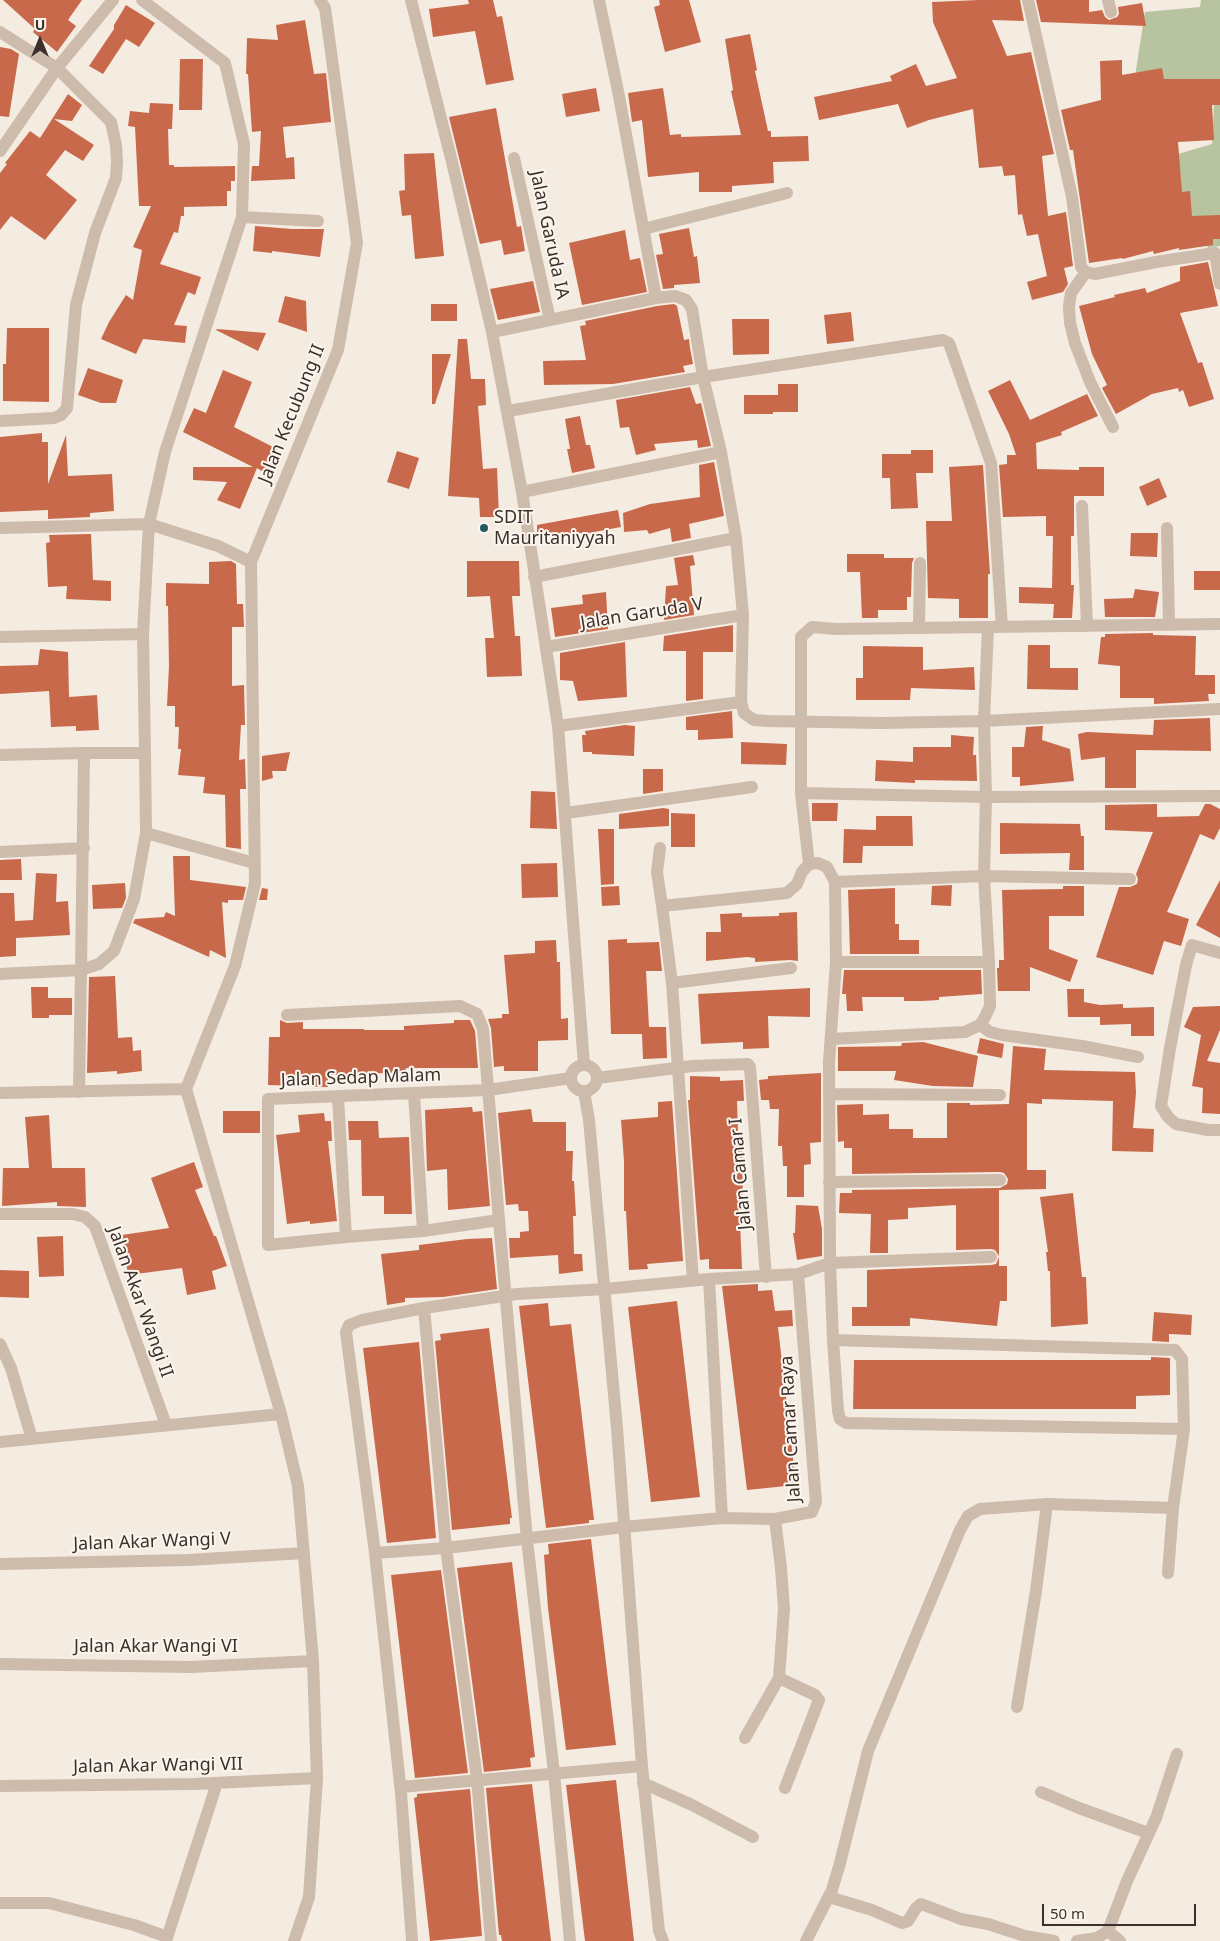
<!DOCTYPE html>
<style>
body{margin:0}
#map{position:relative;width:1220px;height:1941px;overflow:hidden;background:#f4ebe1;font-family:"Noto Sans",sans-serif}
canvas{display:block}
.north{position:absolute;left:15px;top:15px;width:50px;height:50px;-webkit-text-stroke:4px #fbf5ee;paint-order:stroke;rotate:0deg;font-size:14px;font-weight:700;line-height:20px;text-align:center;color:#3b302b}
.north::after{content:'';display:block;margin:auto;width:18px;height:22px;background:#3b302b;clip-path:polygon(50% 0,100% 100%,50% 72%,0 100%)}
.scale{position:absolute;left:1042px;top:1904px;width:154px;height:22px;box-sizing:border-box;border:2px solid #3b302b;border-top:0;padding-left:6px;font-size:15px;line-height:18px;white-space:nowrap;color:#3b302b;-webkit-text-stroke:4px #fbf5ee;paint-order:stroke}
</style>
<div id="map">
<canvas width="1220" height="1941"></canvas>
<div class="north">U</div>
<div class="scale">50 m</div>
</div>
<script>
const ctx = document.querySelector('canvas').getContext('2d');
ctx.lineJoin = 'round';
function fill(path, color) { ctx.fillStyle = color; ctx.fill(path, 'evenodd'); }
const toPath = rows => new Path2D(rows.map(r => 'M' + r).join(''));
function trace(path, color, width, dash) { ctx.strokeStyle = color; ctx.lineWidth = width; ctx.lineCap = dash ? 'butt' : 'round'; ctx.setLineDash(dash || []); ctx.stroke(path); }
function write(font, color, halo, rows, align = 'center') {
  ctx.font = font + ' "Noto Sans",sans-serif'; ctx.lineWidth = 4; ctx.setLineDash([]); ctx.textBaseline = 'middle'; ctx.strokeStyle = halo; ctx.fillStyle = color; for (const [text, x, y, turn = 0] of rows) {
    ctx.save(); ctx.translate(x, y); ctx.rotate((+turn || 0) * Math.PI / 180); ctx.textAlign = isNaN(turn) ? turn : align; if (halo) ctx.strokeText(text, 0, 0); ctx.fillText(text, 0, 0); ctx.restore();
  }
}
const green = toPath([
 [1201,0,1220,0,1220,246,1208,248,1186,206,1151,162,1212,144,1215,83,1133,89,1145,12,1200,7]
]);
const building = toPath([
 [3,0,82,0,68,20,76,26,57,52,33,32,35,29],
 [468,0,493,0,497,17,502,16,514,80,486,85,475,31,433,37,429,9,469,4],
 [659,0,689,0,701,42,665,52,654,7,660,5],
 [979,0,1020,0,1024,21,992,20,1007,56,1031,52,1054,154,1042,156,1048,216,1066,212,1073,266,1064,268,1068,284,1063,292,1032,300,1027,282,1047,276,1038,234,1027,236,1022,214,1018,215,1015,175,1004,176,1002,166,979,168,973,109,929,120,907,128,898,104,819,120,814,97,892,81,890,76,916,64,926,86,957,78,933,22,932,2],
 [1036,0,1089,0,1089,12,1102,10,1105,17,1109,20,1117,17,1119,14,1118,7,1142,3,1146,26,1041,22],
 [126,5,155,23,139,47,126,39,103,74,89,66,114,29,114,25],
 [305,20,314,74,326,73,331,122,283,127,286,158,294,157,295,179,251,181,252,166,259,166,261,131,252,132,248,74,246,74,247,38,278,40,276,25],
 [750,34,757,70,755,71,768,131,771,131,771,137,808,136,809,161,773,162,774,183,732,186,732,192,699,192,699,172,648,177,642,120,632,122,628,93,663,88,670,135,681,134,681,137,741,135,731,91,733,90,725,39],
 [0,47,11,49,19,54,9,117,0,116],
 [180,59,203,59,202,110,179,110],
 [1122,60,1122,75,1162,68,1164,79,1220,79,1220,105,1212,105,1214,140,1178,142,1182,192,1190,191,1192,216,1220,215,1220,239,1213,239,1213,245,1179,250,1179,248,1154,254,1153,251,1123,259,1122,258,1089,263,1073,150,1070,150,1061,110,1101,100,1100,61],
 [596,88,600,111,566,117,562,94],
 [68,94,82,105,72,121,54,119,94,145,83,161,65,150,46,175,77,200,45,240,11,216,0,230,0,173,7,164,5,163,30,131,40,138],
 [150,103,173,104,172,129,168,129,169,165,174,165,174,167,235,166,235,181,231,181,231,191,227,191,227,206,184,207,184,216,181,216,178,233,174,232,160,264,201,277,195,295,188,292,174,325,187,326,185,343,143,339,136,354,101,339,109,322,126,295,133,300,142,250,133,247,151,206,139,206,135,127,128,126,130,111,149,113],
 [496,108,517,227,521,226,525,251,504,255,501,240,480,244,449,117],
 [434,153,444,256,415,259,411,215,402,216,399,191,405,190,404,154],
 [255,226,292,229,324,229,320,257,272,251,272,253,253,251],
 [689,228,694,257,697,256,700,283,674,285,674,288,663,289,656,255,663,254,659,234],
 [625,230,630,260,640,258,647,292,582,305,569,243],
 [1208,262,1218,306,1180,313,1198,363,1202,362,1214,399,1189,407,1183,390,1179,392,1178,388,1152,394,1116,414,1102,388,1107,385,1092,354,1079,306,1115,297,1114,295,1145,288,1147,293,1180,281,1180,267],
 [533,281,540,312,498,320,490,289],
 [285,296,306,301,307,332,278,322],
 [431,304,457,304,457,321,431,321],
 [674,304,677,306,684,340,689,339,690,348,693,364,683,366,685,372,613,384,544,385,543,361,586,360,580,326,586,325,585,321,657,306],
 [851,312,854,341,827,344,824,315],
 [732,319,769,319,769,354,733,355],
 [7,328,49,328,49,402,3,401,3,364,6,364],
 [217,329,266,333,258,351,216,330],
 [458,339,467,339,471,379,485,379,486,405,478,406,483,469,497,468,499,517,480,517,479,498,448,496],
 [432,354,451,354,435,404,432,404],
 [88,368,123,380,116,403,101,403,78,395],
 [223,370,252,382,234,427,277,449,265,473,257,468,240,509,217,500,227,482,193,480,193,467,253,467,183,432,194,408,206,413],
 [1010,380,1030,420,1087,394,1098,416,1061,432,1062,435,1036,443,1037,469,1079,470,1079,467,1104,467,1104,496,1074,496,1074,536,1071,536,1071,585,1074,585,1072,618,1053,618,1054,604,1019,603,1019,587,1052,588,1053,536,1046,536,1046,516,1003,517,999,465,1007,464,1007,455,1016,455,1009,434,988,391],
 [778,384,798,384,798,412,773,412,773,414,744,414,744,395,778,395],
 [690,387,696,404,701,403,711,446,698,448,697,440,654,444,656,450,636,455,629,427,620,428,616,400],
 [580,416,586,445,590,445,595,468,572,473,567,449,570,449,565,419],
 [42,433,42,442,48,442,48,484,66,435,68,476,112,474,114,511,90,513,90,517,48,519,48,510,0,512,0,437],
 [911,450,933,450,933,473,916,473,918,508,891,509,890,478,882,478,882,454,911,454],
 [397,451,419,458,409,489,387,482],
 [714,462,724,516,689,524,691,538,672,542,670,528,649,534,647,530,624,532,623,513,650,504,700,497,699,465],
 [983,465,990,574,988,574,988,618,959,618,959,599,928,598,926,521,952,521,949,467],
 [1159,478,1167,497,1147,506,1139,487],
 [618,510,621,527,589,533,537,533,537,525],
 [1131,533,1158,533,1157,557,1130,556],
 [91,534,93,580,111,581,111,601,66,599,67,586,48,587,46,543,50,542,49,535],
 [847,554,884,554,884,558,914,558,912,563,911,597,907,597,907,610,878,610,878,618,862,618,860,572,847,572],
 [693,555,695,565,690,566,694,615,664,620,666,586,678,585,674,558],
 [231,561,236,564,237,604,243,604,244,627,232,627,232,686,244,685,245,725,241,725,239,760,245,759,246,789,240,789,241,849,226,847,225,795,203,793,205,777,178,775,181,749,178,749,179,727,175,727,175,706,167,706,169,666,168,606,166,606,166,583,209,584,209,562],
 [467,561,519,561,520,596,512,596,515,636,520,636,522,676,487,677,485,638,494,638,490,596,467,597],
 [1194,571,1220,571,1220,590,1194,590],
 [1135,589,1159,592,1155,617,1105,617,1104,599,1133,598],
 [606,592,608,629,555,637,551,608,583,604,582,595],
 [733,625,733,652,703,652,703,699,686,701,686,651,663,651,664,636],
 [1153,633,1153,635,1196,636,1195,675,1215,675,1215,694,1208,694,1209,701,1154,704,1154,698,1120,698,1120,666,1098,664,1101,637,1105,637,1105,634],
 [625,642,627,697,578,701,573,681,560,680,560,653],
 [1028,645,1050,645,1050,668,1078,668,1078,690,1027,689],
 [863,646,923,647,923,670,974,667,975,690,911,688,910,700,856,700,856,678,863,678],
 [40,649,68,652,69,697,97,695,99,730,76,731,76,726,51,727,49,691,0,694,0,666,38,665],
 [732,711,733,738,698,740,698,730,686,730,686,717],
 [1210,718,1211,751,1136,750,1136,788,1105,788,1105,757,1081,760,1078,734,1087,732,1153,735,1154,720],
 [625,725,635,726,634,756,592,754,592,752,583,752,582,735,586,735,585,731],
 [1043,726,1042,740,1070,749,1074,781,1020,786,1020,777,1012,777,1012,747,1024,747,1026,727],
 [951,735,974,737,973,755,976,755,977,781,915,780,915,783,875,781,876,760,913,762,913,747,951,747],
 [741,742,787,744,786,765,741,764],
 [290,752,286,771,272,771,273,778,262,781,262,756],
 [643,769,663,769,663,791,643,794],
 [531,791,555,792,557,829,530,828],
 [812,803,838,803,837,821,812,821],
 [1157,804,1157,817,1199,816,1205,804,1210,804,1220,809,1220,828,1214,840,1200,834,1167,912,1189,919,1181,946,1164,941,1153,975,1096,957,1119,887,1130,887,1137,884,1138,879,1136,874,1153,832,1105,830,1105,805],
 [663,808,669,809,669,826,619,829,619,814],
 [671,813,695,814,695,847,671,847],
 [876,816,912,816,913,846,863,846,862,863,843,863,844,829,876,830],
 [1000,823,1080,824,1081,836,1084,836,1084,870,1069,870,1070,853,1000,854],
 [598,829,614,829,614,884,601,885],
 [173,856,190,856,190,880,246,887,243,900,228,900,228,903,222,902,226,958,210,950,209,957,133,923,135,919,164,917,166,912,175,916],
 [21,859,22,880,0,880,0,860],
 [557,863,558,897,522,898,521,864],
 [36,873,57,874,56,902,68,901,70,935,16,938,16,956,0,957,0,893,14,893,15,921,33,920],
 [1220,880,1220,938,1196,925],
 [125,883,126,898,122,908,93,909,92,885],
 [952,885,951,906,931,905,932,886],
 [619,886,620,905,602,906,601,887],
 [1063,886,1084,886,1084,916,1049,916,1049,949,1078,960,1070,982,1030,967,1030,991,998,991,997,968,999,968,999,960,1004,960,1002,890,1063,889],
 [262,888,268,889,267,900,259,900],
 [895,888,895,924,899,924,899,940,919,940,919,954,850,954,848,890],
 [797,912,798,961,790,960,755,962,755,958,747,957,706,961,706,932,721,932,720,914,742,913,742,917,779,916,779,913],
 [627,939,627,943,659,942,662,971,646,971,649,1027,666,1027,667,1058,643,1059,642,1034,611,1034,608,940],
 [556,940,557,962,560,962,561,1019,568,1018,568,1040,538,1041,538,1071,504,1071,504,1066,494,1067,491,1028,488,1019,502,1018,502,1014,509,1014,504,955,535,953,535,941],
 [844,970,981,970,982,994,939,997,939,1000,922,1001,904,1001,904,997,862,997,863,1011,847,1011,846,994,842,994],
 [115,976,118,1038,132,1037,133,1051,141,1050,142,1071,117,1074,117,1071,87,1073,89,977],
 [31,987,48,987,48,998,72,998,72,1015,49,1015,49,1018,32,1018],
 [810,988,810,1017,768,1016,769,1048,743,1049,743,1042,701,1044,698,994],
 [1067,989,1084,989,1084,1002,1100,1005,1123,1004,1123,1008,1154,1007,1154,1036,1131,1036,1131,1024,1100,1025,1100,1017,1068,1017],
 [1220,1006,1220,1030,1207,1061,1220,1063,1220,1114,1202,1113,1203,1088,1192,1086,1201,1035,1184,1027,1193,1007],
 [280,1020,287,1023,303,1022,303,1029,364,1029,364,1030,404,1030,404,1026,454,1023,454,1020,470,1020,475,1031,478,1068,406,1068,406,1072,364,1074,364,1075,328,1075,328,1087,268,1085,269,1037,280,1037],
 [980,1038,1004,1044,1002,1058,977,1053],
 [923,1042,978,1056,973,1087,933,1086,894,1080,896,1071,838,1071,838,1047,901,1046,902,1043],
 [1013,1046,1046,1049,1044,1070,1135,1072,1136,1093,1133,1128,1154,1129,1153,1152,1112,1151,1113,1101,1042,1099,1042,1104,1027,1103,1027,1170,1046,1170,1046,1189,999,1190,999,1256,995,1250,991,1249,956,1250,956,1205,908,1208,908,1219,888,1220,888,1253,870,1253,871,1214,839,1213,840,1193,852,1193,852,1190,1000,1188,1007,1184,1008,1179,1004,1173,1000,1172,852,1174,852,1148,844,1148,844,1141,838,1142,837,1105,863,1104,863,1115,889,1114,889,1129,913,1129,913,1138,947,1138,947,1103,970,1103,970,1105,1009,1104],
 [821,1073,821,1142,810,1143,811,1164,804,1165,804,1197,787,1197,787,1166,783,1166,782,1146,778,1146,779,1109,770,1109,769,1100,761,1100,759,1080,768,1079,768,1076],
 [690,1076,720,1077,720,1081,743,1080,744,1101,737,1101,738,1134,742,1134,743,1222,740,1222,742,1269,709,1269,709,1259,700,1260,688,1100,690,1100],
 [672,1101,683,1261,647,1264,648,1269,629,1270,626,1211,624,1211,624,1161,621,1120,658,1117,658,1102],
 [472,1107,473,1112,482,1111,490,1206,448,1210,447,1169,427,1171,425,1110],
 [531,1109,533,1122,566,1122,566,1151,573,1151,572,1181,574,1181,576,1216,573,1216,574,1254,582,1254,583,1271,559,1274,558,1255,510,1258,509,1238,520,1238,520,1232,529,1231,528,1211,519,1211,518,1204,506,1205,498,1113],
 [223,1111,260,1111,260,1133,223,1133],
 [324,1113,325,1121,331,1121,332,1141,328,1141,337,1221,310,1224,310,1221,287,1224,276,1135,300,1132,298,1115],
 [49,1115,52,1168,85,1168,86,1207,57,1206,57,1202,2,1206,3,1168,29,1168,25,1117],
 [348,1121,378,1121,379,1138,409,1137,412,1214,384,1214,384,1196,362,1196,361,1140,349,1140],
 [194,1162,203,1187,195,1190,214,1236,216,1236,227,1266,212,1271,216,1289,187,1295,182,1268,128,1275,122,1235,169,1228,151,1178],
 [1073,1193,1082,1277,1086,1277,1088,1324,1051,1327,1050,1271,1048,1271,1046,1252,1048,1252,1040,1197],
 [796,1205,818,1206,822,1229,822,1256,797,1260,793,1233,795,1233],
 [63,1236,64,1276,39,1277,37,1237],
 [492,1238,497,1289,443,1297,405,1298,405,1302,387,1305,381,1254,419,1250,419,1245,467,1239],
 [999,1257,999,1266,1007,1266,1007,1301,1000,1301,997,1326,910,1318,910,1326,852,1326,852,1307,867,1307,867,1270,991,1265,996,1264],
 [0,1270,29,1271,29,1298,0,1297],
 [758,1284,758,1291,772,1290,775,1311,792,1310,793,1326,778,1327,796,1485,747,1490,722,1286],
 [677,1301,700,1497,651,1502,628,1307],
 [548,1303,550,1326,571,1324,594,1520,589,1520,589,1523,546,1528,519,1306],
 [1154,1312,1192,1315,1191,1335,1169,1334,1169,1342,1152,1341],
 [489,1328,512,1518,510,1518,510,1524,452,1530,435,1341,441,1340,440,1334],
 [419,1342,436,1538,387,1543,363,1348],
 [1151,1357,1170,1358,1170,1395,1136,1396,1136,1409,853,1409,854,1360,1151,1360],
 [591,1539,616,1745,566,1750,548,1608,544,1555,549,1554,548,1544],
 [512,1562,535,1757,530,1758,531,1767,484,1772,457,1568],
 [441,1570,468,1773,415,1778,391,1575],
 [616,1780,634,1941,585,1941,566,1785],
 [532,1784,551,1941,502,1941,501,1935,499,1935,486,1788],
 [470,1789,482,1936,430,1941,414,1798,417,1797,417,1794]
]);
const minor = toPath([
 [411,0,452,162,492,332,522,492,558,726,584,1065],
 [599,0,619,96,656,298],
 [1028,0,1072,197,1081,267,1086,272,1095,274,1156,262,1215,253,1220,284],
 [1108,0,1111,12],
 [0,32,57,68,111,122,116,145,117,161,116,178,95,233,76,305,67,408,61,415,54,418,0,421],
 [0,151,57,68,113,0],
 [514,158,550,320],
 [242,217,318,221],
 [643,229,787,193],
 [1086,272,1071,293,1069,306,1070,323,1075,343,1090,382,1113,427],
 [492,332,656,298,675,296,686,300,692,309,703,377,721,452,736,538,743,615,741,702,744,713,754,720,767,721,881,723,984,721,988,627],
 [508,411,703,377,943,340,949,343,991,463,1002,627],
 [522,492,721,452],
 [1082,506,1087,626],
 [0,528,149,524,218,546,251,562],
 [1167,528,1169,625],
 [534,577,736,538],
 [919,628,920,563],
 [0,637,143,634],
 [546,647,743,615],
 [558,726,741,702],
 [84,753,145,753,143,634,149,524,165,452,242,217,244,144,225,63,142,0],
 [145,753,146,833,254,863],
 [0,755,84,753,81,970,99,964,114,951,134,899,146,833],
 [801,793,986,797,1220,796],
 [566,813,752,787],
 [660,848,657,872,662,906],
 [0,852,84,848],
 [809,864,801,793,801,637,812,627,836,629,1220,624],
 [835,882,984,876,1130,879],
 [1220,953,1192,945,1186,965,1170,1048,1161,1106,1168,1117,1176,1124,1208,1130,1220,1130],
 [836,962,989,962],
 [0,974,81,970,79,1092],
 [672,983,791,968],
 [287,1015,460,1006,477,1014,483,1029,499,1220],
 [980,1025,990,1032,1002,1035,1082,1046,1138,1057],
 [831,1039,965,1032,980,1025,985,1017,990,1006,989,962,984,876,986,797,984,721,1219,709],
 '571 1078a13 13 0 1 1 26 0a13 13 0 1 1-26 0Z',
 [597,1078,692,1066,748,1064,750,1067,766,1277],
 [584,1091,589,1120,617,1428,642,1766,659,1931,663,1941],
 [0,1093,186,1089],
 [414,1094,423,1231],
 [829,1094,1000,1095],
 [338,1097,346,1237],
 [829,1182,1000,1180],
 [0,1214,73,1214,85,1217,95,1226,166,1425],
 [709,1279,722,1518],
 [693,1281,672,983,662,906,787,893,797,884,802,872,809,864,818,863,827,867,835,882,836,962,829,1062,830,1263,833,1340,838,1411,840,1419,846,1423,1184,1429],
 [424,1308,446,1548,477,1779,491,1941],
 [833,1340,1175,1350,1182,1359,1184,1429,1173,1508,1168,1573],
 [0,1344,11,1368,32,1439],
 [281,1414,186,1089,235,966,255,883,251,562,338,350,357,243,325,8,320,0],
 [0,1442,281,1414,298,1486,313,1661,317,1778,309,1897,294,1941],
 [375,1553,446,1548,624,1527,722,1518,775,1519,812,1512,816,1502,798,1274],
 [0,1564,188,1560,304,1553],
 [0,1664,191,1667,313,1661],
 [779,1678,815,1695,819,1700,785,1788],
 [1017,1707,1036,1591,1047,1504,1173,1508],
 [745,1738,779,1678,784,1609,781,1568,775,1519],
 [643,1783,692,1805,753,1837],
 [0,1786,193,1784,317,1778],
 [400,1787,642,1766],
 [1041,1792,1079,1808,1148,1833],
 [829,1897,872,1910,902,1923,908,1921,916,1908,921,1904,961,1919,988,1924,1025,1936,1054,1941],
 [0,1903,49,1903,134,1925,167,1937],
 [1108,1931,1120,1941],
 [166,1941,217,1783],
 [412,1941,401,1793,375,1553,346,1332,349,1325,362,1320,424,1308,517,1294,605,1289,709,1279,798,1274,830,1263,991,1257],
 [570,1941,554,1773,527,1540,499,1220,423,1231,346,1237,268,1245,268,1099,488,1090,571,1078],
 [806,1941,832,1890,840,1863,868,1751,960,1530,968,1516,980,1509,1047,1504],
 [1077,1941,1097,1938,1108,1931,1127,1881,1156,1818,1177,1754]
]);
const markers = [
 [484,528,5,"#1f5a5e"]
];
const streetNames = [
 ["Jalan Garuda IA",549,235,78],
 ["Jalan Kecubung II",292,414,-68],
 ["Jalan Garuda V",642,614,-9],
 ["Jalan Sedap Malam",361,1078,-2],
 ["Jalan Camar I",741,1174,-95],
 ["Jalan Akar Wangi II",140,1302,70],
 ["Jalan Camar Raya",791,1429,-93],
 ["Jalan Akar Wangi V",152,1542,-2],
 ["Jalan Akar Wangi VI",156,1647],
 ["Jalan Akar Wangi VII",158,1766,-1]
];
const poiNames = [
 ["SDIT",494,518],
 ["Mauritaniyyah",494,539]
];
fill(green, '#b8c4a0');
fill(building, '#c8694b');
trace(minor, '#cdbbac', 12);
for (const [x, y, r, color] of markers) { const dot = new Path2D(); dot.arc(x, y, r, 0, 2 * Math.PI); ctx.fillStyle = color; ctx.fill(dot); trace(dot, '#fbf5ee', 2); }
write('18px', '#3b302b', '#fbf5ee', streetNames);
write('18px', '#3b302b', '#fbf5ee', poiNames, 'left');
</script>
